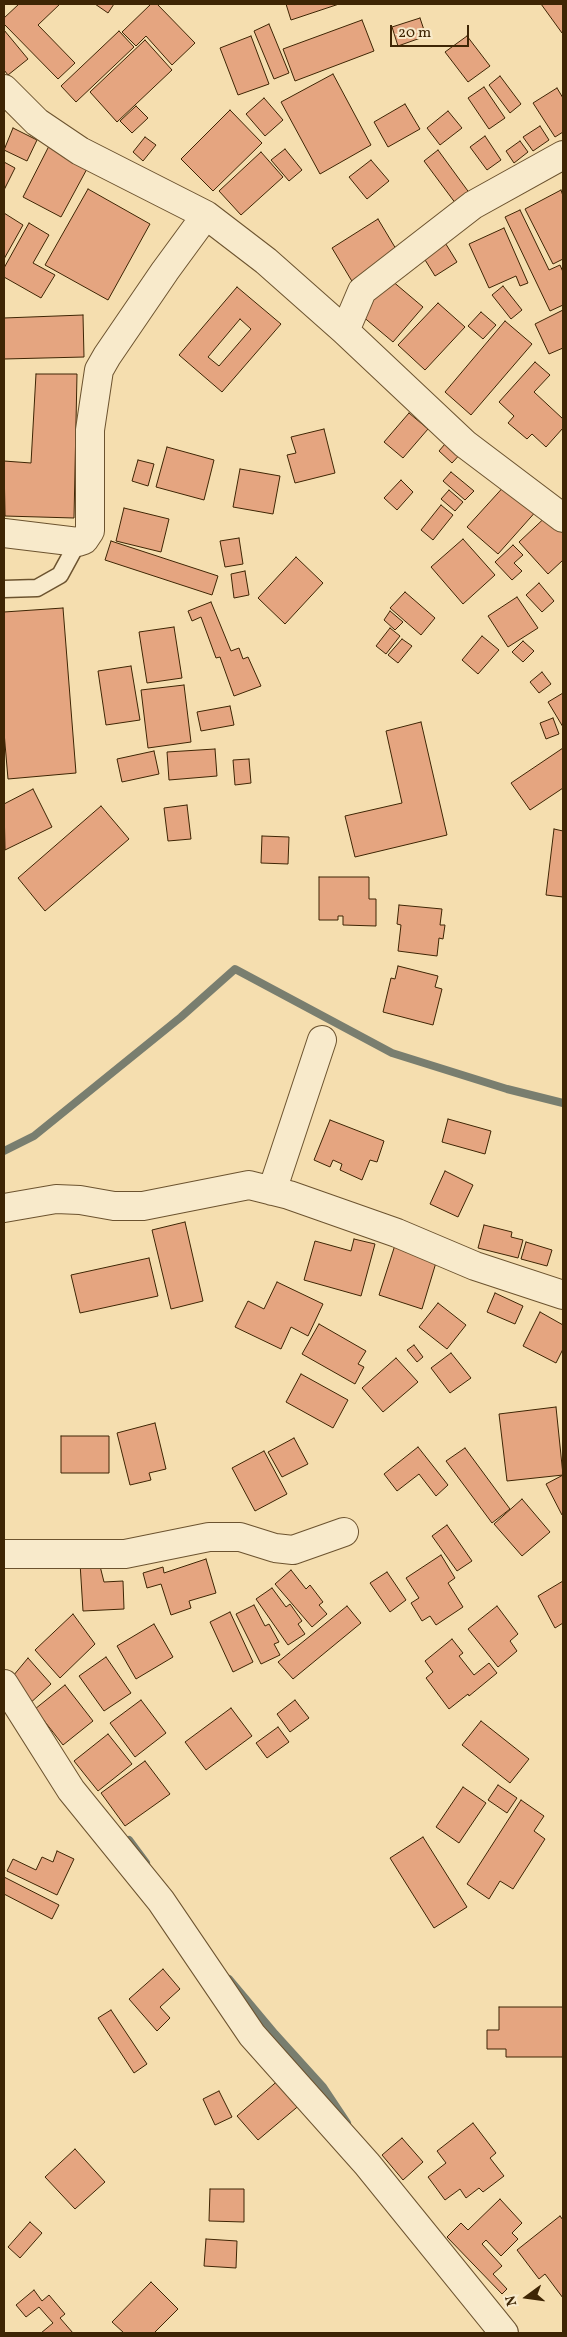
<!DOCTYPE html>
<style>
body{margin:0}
#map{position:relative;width:567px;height:2337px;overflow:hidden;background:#f5deaf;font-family:Vollkorn,serif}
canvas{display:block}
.frame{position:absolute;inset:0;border:5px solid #3e2504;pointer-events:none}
.north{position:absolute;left:502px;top:2272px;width:50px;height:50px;-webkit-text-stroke:4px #f8eacb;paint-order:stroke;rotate:256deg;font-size:14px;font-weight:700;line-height:20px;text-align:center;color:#3e2504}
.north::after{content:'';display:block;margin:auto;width:18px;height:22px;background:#3e2504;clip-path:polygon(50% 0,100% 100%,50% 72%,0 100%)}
.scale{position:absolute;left:390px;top:25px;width:79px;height:22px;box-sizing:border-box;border:2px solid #3e2504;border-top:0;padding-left:6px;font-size:15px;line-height:18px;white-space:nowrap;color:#3e2504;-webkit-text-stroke:4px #f8eacb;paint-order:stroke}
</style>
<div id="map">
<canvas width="567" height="2337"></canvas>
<div class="frame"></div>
<div class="north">N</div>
<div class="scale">20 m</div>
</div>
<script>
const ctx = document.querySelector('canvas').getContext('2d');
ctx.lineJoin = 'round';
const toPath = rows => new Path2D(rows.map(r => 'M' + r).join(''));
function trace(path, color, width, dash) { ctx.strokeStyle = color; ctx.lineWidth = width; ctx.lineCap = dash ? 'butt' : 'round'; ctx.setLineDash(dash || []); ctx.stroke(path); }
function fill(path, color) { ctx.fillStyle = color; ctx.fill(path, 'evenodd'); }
const stream = toPath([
 [4,1151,34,1136,181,1017,235,969,392,1053,507,1089,563,1103],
 [129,1840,146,1863],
 [229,1979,275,2034,323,2087,347,2123]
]);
const building = toPath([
 [19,4,60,4,38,25,75,63,58,79,4,24,4,18,19,4],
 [95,4,114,4,108,13,95,4],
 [151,4,157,4,195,43,172,65,146,36,136,46,122,32,151,4],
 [286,4,339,4,291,20,286,4],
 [541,4,563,4,563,32,562,33,541,4],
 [420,18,426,36,398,46,392,27,420,18],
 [362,20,374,51,295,81,283,49,362,20],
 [269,24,289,73,274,79,254,31,269,24],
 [4,30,28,59,8,75,4,70,4,30],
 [119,31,134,47,76,102,61,86,119,31],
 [251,36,269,84,238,95,220,48,251,36],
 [467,36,490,66,468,82,445,52,467,36],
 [145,40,172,70,117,122,90,92,145,40],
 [333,74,371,145,320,174,281,102,333,74],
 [500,76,521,104,510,113,489,85,500,76],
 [484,87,505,118,489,129,468,98,484,87],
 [557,88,563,98,563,132,555,137,533,103,557,88],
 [264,98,283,120,265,136,246,114,264,98],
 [405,104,420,129,388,147,374,122,405,104],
 [136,106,148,118,132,133,120,121,136,106],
 [230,110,262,143,213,191,181,159,230,110],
 [448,111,462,128,440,145,427,128,448,111],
 [540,126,549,140,533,151,523,137,540,126],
 [13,128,37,140,27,161,4,150,13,128],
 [485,136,501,160,487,170,470,147,485,136],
 [145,137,156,145,143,161,133,152,145,137],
 [520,141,528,152,514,163,506,151,520,141],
 [49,146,88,167,61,217,23,197,49,146],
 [285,149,302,170,289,181,271,160,285,149],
 [438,150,473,198,459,208,424,161,438,150],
 [261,152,283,177,241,215,219,191,261,152],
 [371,160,389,181,367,199,349,177,371,160],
 [4,162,15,168,4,190,4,162],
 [88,189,150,224,108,300,45,265,88,189],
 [561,190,563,196,563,259,553,264,525,209,561,190],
 [520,210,549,270,560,265,563,272,563,305,550,311,505,217,520,210],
 [4,213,23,225,4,259,4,213],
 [378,219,399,254,353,283,332,248,378,219],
 [29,223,49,235,33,263,55,275,41,298,4,277,4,268,29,223],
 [504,228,528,283,520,286,516,276,489,288,469,244,504,228],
 [444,241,457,262,435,276,422,255,444,241],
 [391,280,423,307,393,342,361,315,391,280],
 [503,286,522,310,511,319,492,295,503,286],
 [237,287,281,324,222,392,179,355,237,287],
 [240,319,251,329,219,366,208,357,240,319],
 [438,303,465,327,425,370,398,345,438,303],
 [563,310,563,348,549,354,535,324,563,310],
 [481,312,496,325,483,339,468,326,481,312],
 [83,315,84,357,4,359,4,318,83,315],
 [505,321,532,344,471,415,445,392,505,321],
 [535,362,550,375,534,392,563,419,563,428,546,447,532,434,527,439,508,423,514,416,499,402,535,362],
 [36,374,77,374,74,518,5,516,4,461,31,463,36,374],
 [409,413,428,429,403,458,384,442,409,413],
 [324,429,335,473,295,483,287,455,296,453,291,437,324,429],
 [451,437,464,450,452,463,439,451,451,437],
 [167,447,214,460,204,500,156,487,167,447],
 [138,460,154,464,148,486,132,481,138,460],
 [240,469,280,476,273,514,233,507,240,469],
 [451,472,474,491,465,500,443,481,451,472],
 [401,480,413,492,397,510,384,498,401,480],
 [508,482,538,509,498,554,467,527,508,482],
 [449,490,463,502,455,511,441,499,449,490],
 [441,505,453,515,433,540,421,530,441,505],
 [124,508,169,519,161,552,116,541,124,508],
 [552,511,563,523,563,560,548,574,519,542,552,511],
 [239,538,243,564,225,567,220,541,239,538],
 [463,539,495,575,463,604,431,567,463,539],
 [111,541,218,576,212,595,105,560,111,541],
 [513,545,523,555,514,563,522,571,512,580,495,562,513,545],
 [296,557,323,583,285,624,258,598,296,557],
 [245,571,249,595,234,598,231,574,245,571],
 [539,583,554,601,542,612,526,595,539,583],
 [405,592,435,618,421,635,390,608,405,592],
 [517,597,538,628,508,647,488,616,517,597],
 [211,602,231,651,239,648,243,659,248,657,261,686,234,696,220,657,216,658,201,617,192,621,188,611,211,602],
 [63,608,76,773,8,779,4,732,4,612,63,608],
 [390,611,403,622,395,630,384,620,390,611],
 [174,627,182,678,147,683,139,632,174,627],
 [390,628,400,636,386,654,376,646,390,628],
 [482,636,499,650,478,674,462,660,482,636],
 [402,639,412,646,398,663,388,655,402,639],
 [523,641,534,651,523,662,512,652,523,641],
 [131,666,140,720,106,725,98,671,131,666],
 [542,672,551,684,539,693,530,682,542,672],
 [184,685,191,742,148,748,141,690,184,685],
 [563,693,563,727,548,702,563,693],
 [230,706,234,725,201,731,197,712,230,706],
 [553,718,559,734,546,739,540,723,553,718],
 [421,722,447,835,355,857,345,816,402,803,386,731,421,722],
 [563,748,563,788,530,810,511,783,563,748],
 [215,749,217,776,169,780,167,752,215,749],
 [154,751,159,774,122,782,117,759,154,751],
 [249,759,251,783,235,785,233,760,249,759],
 [33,789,52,827,5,850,4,804,33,789],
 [187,805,191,839,168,841,164,808,187,805],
 [101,806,129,839,45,911,18,878,101,806],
 [554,829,563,831,563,897,546,895,554,829],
 [262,836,289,837,288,864,261,863,262,836],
 [319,877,369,877,369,899,376,899,376,926,343,925,343,916,338,916,338,920,319,920,319,877],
 [399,905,442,909,440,925,445,925,443,939,439,938,437,956,398,951,401,925,397,924,399,905],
 [398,966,438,976,435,987,442,989,433,1025,383,1012,391,978,395,979,398,966],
 [448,1119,491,1131,485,1154,442,1142,448,1119],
 [330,1120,384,1141,377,1162,370,1160,362,1180,340,1170,342,1164,333,1160,330,1167,314,1160,330,1120],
 [445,1171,473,1185,458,1217,430,1204,445,1171],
 [185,1222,203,1301,171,1309,152,1230,185,1222],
 [484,1225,512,1232,511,1237,523,1240,518,1258,478,1248,484,1225],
 [354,1239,375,1244,361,1296,304,1280,315,1241,351,1251,354,1239],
 [396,1242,438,1256,422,1309,379,1295,396,1242],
 [526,1242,552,1250,547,1266,521,1259,526,1242],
 [149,1258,158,1296,80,1313,71,1275,149,1258],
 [277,1282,323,1304,308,1336,291,1327,281,1349,235,1327,248,1301,264,1309,277,1282],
 [495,1293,523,1306,515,1324,487,1312,495,1293],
 [438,1303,466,1325,447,1349,419,1327,438,1303],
 [540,1312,563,1325,563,1349,556,1363,523,1346,540,1312],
 [319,1324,366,1351,358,1364,364,1367,355,1384,302,1354,319,1324],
 [414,1345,423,1357,417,1362,407,1350,414,1345],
 [451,1353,471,1378,450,1393,431,1368,451,1353],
 [396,1358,418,1382,383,1412,362,1388,396,1358],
 [301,1374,348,1400,333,1428,286,1402,301,1374],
 [556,1407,563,1475,507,1481,499,1414,556,1407],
 [155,1423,166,1469,149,1473,151,1480,130,1485,117,1433,155,1423],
 [61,1436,109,1436,109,1473,61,1473,61,1436],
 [294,1438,308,1464,282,1477,268,1452,294,1438],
 [418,1447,448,1485,436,1496,419,1474,397,1491,384,1474,418,1447],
 [465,1448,510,1509,492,1523,446,1461,465,1448],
 [264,1451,287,1494,255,1511,232,1468,264,1451],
 [563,1475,563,1515,562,1515,546,1484,563,1475],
 [522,1499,550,1532,522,1556,494,1524,522,1499],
 [447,1525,472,1561,457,1571,432,1536,447,1525],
 [441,1555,455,1578,448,1583,463,1607,436,1625,430,1616,422,1621,411,1603,419,1598,406,1578,441,1555],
 [206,1559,216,1593,189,1601,191,1608,171,1615,161,1584,147,1588,143,1573,163,1567,164,1573,206,1559],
 [99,1562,104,1582,123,1581,124,1609,83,1611,80,1563,99,1562],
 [291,1570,306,1589,310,1585,323,1602,319,1605,327,1614,312,1627,275,1584,291,1570],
 [387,1572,406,1600,390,1612,370,1583,387,1572],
 [563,1581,563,1623,555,1628,538,1596,563,1581],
 [272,1588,286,1607,290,1604,302,1621,298,1624,305,1634,288,1645,256,1599,272,1588],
 [254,1605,265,1626,269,1624,279,1642,274,1644,280,1655,261,1664,236,1614,254,1605],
 [347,1606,361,1623,293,1679,278,1662,347,1606],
 [497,1606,518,1634,510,1641,517,1651,498,1667,468,1629,497,1606],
 [230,1612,253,1662,233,1672,210,1622,230,1612],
 [73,1614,95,1644,60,1678,35,1650,73,1614],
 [154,1624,173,1657,136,1679,117,1646,154,1624],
 [452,1639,463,1653,459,1656,474,1675,489,1663,497,1673,469,1696,468,1694,449,1709,426,1678,433,1672,425,1661,452,1639],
 [106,1657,131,1693,104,1711,79,1676,106,1657],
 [28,1658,51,1684,27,1706,8,1682,28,1658],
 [65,1685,93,1721,63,1745,35,1709,65,1685],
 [141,1700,166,1733,135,1757,110,1723,141,1700],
 [295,1700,309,1718,290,1732,277,1714,295,1700],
 [231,1708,252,1736,206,1770,185,1742,231,1708],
 [481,1721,529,1759,510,1783,462,1745,481,1721],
 [278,1727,289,1742,267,1758,256,1743,278,1727],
 [108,1734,132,1764,98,1791,74,1761,108,1734],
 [145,1761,170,1794,125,1826,101,1793,145,1761],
 [498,1785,517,1798,507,1813,488,1800,498,1785],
 [463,1787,486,1803,459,1843,436,1827,463,1787],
 [521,1800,544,1816,534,1831,545,1839,513,1889,500,1881,489,1899,467,1884,521,1800],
 [423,1837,467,1907,434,1928,390,1858,423,1837],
 [57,1851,74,1859,57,1895,7,1871,13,1859,36,1870,42,1857,53,1862,57,1851],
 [4,1877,59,1905,52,1919,4,1894,4,1877],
 [163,1969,180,1989,160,2007,170,2018,157,2031,129,1999,163,1969],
 [499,2007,563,2007,563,2057,506,2057,506,2049,487,2049,487,2030,499,2030,499,2007],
 [111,2010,147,2064,134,2073,98,2018,111,2010],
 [281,2078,302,2103,258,2140,237,2116,281,2078],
 [219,2091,232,2117,215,2125,203,2099,219,2091],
 [473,2123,496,2153,490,2158,504,2176,483,2192,479,2188,466,2198,460,2189,445,2200,428,2177,446,2163,437,2151,473,2123],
 [402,2138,423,2162,403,2180,382,2155,402,2138],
 [75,2149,105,2182,75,2209,45,2177,75,2149],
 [210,2189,244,2189,244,2222,209,2221,210,2189],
 [500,2199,522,2223,512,2233,518,2239,501,2256,486,2240,482,2244,502,2266,493,2274,507,2289,502,2294,447,2237,461,2223,468,2230,500,2199],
 [560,2216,563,2220,563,2298,545,2274,539,2279,517,2250,560,2216],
 [30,2222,42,2233,20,2258,8,2247,30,2222],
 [206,2239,237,2241,236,2268,204,2266,206,2239],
 [151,2282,178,2309,154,2333,124,2333,112,2322,151,2282],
 [34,2290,42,2301,49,2295,65,2314,60,2318,73,2333,41,2333,53,2323,39,2307,26,2317,16,2305,34,2290]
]);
const service = toPath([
 [4,589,37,588,60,575,78,542]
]);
const minor = toPath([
 [4,89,37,122,80,151,206,215,266,261,345,331,465,444,563,518],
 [345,331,362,291,473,205,563,155],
 [4,533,78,542,84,540,90,531,90,430,99,370,107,356,165,271,206,215],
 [272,1191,322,1040],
 [4,1208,56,1199,80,1200,114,1206,143,1206,249,1185,289,1195,397,1233,475,1266,563,1295],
 [4,1554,125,1554,209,1537,240,1537,275,1548,293,1550,344,1532],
 [4,1684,71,1790,161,1901,252,2035,367,2164,504,2333]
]);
trace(stream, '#797e6f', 8);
fill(building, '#e5a580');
trace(building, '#3e2504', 1);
trace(service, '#6c532f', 19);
trace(minor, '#6c532f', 30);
trace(service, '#f8eacb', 16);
trace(minor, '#f8eacb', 28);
</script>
